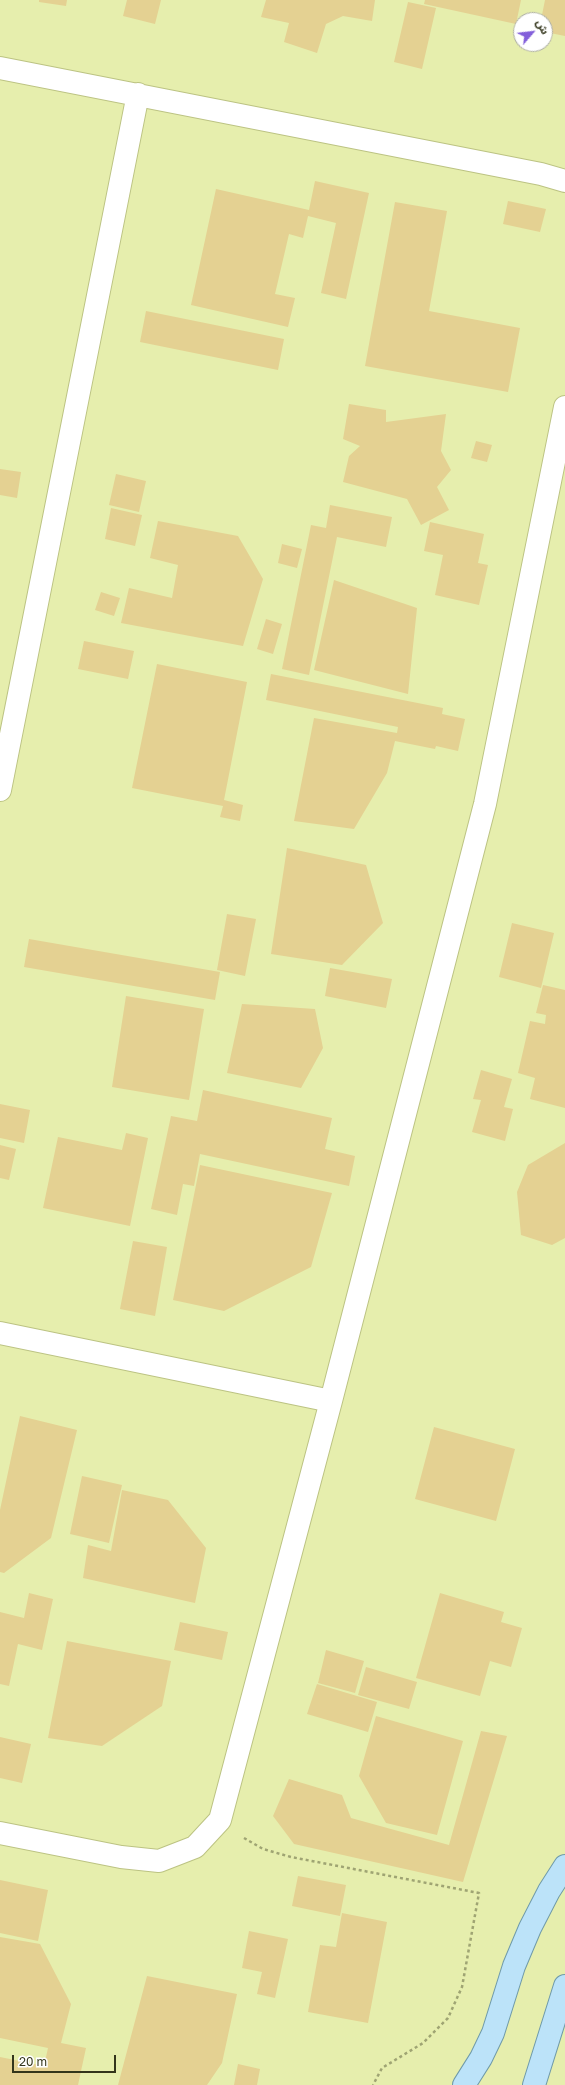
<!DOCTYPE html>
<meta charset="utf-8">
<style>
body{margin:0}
#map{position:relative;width:565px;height:2085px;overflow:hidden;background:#e6eead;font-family:"Golos Text","Noto Sans Arabic",sans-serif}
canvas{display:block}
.north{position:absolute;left:513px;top:12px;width:40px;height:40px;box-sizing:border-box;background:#fff;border:1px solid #adaea4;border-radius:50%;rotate:62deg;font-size:11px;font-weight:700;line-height:16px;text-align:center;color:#33351b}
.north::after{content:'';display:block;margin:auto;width:14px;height:18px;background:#835fda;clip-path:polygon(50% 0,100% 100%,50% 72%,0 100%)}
.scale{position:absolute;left:12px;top:2055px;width:104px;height:18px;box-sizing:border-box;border:2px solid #33351b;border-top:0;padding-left:5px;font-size:12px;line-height:14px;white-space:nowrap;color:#33351b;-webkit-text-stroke:3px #fff;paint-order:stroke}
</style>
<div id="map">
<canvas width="565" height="2085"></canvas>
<div class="north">ش</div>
<div class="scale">20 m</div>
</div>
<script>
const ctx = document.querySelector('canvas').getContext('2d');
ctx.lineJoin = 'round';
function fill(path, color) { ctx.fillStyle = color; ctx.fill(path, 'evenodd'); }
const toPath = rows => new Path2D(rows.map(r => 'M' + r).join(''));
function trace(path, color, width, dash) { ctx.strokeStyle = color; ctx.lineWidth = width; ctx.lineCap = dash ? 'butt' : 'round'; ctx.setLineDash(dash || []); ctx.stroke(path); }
const building = toPath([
 [39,0,67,0,66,6,39,2],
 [127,0,161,0,155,24,123,16],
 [266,0,375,0,372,21,343,16,326,24,317,53,284,42,289,23,261,17],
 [425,0,521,0,516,24,424,4],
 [545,0,565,0,565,36,545,32,545,20,541,20],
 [408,2,436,8,422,69,394,62],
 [315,181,369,193,346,299,321,293,336,223,308,216,303,238,289,234,275,294,295,298,288,327,191,305,216,189,309,210],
 [508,201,546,209,540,232,503,224],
 [395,202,447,211,429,311,520,328,508,392,365,366],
 [146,311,284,339,278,370,140,342],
 [349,404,386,410,386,422,446,414,441,451,451,470,437,487,449,510,421,525,407,499,343,482,349,456,360,446,343,439],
 [476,441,492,445,487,462,471,458],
 [0,469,21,472,17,498,0,495],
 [116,474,146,481,139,512,109,505],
 [330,505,392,517,386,547,337,537,309,675,282,669,311,525,326,528],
 [111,508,142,515,135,546,105,539],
 [158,521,238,536,263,579,243,646,121,623,129,588,172,598,178,565,150,558],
 [430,522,484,534,478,563,488,565,479,605,435,595,443,555,424,551],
 [282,544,302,549,297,568,278,563],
 [334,580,417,608,408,694,314,670],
 [101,592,120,598,114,616,95,610],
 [266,619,282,624,273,654,257,649],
 [84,641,134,651,128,679,78,669],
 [157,664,247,682,224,800,243,805,240,821,220,817,223,806,132,788],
 [271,674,443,708,442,714,465,719,458,751,436,746,435,749,395,741,387,773,354,829,294,821,314,718,397,733,398,727,266,700],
 [287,848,366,865,383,923,342,965,271,954],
 [227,914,256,919,245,976,217,970],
 [512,923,554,933,541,988,499,977],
 [29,939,220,972,215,1000,24,967],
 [330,968,392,979,386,1008,325,996],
 [543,985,565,990,565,1108,530,1099,535,1078,518,1073,530,1021,545,1024,546,1015,536,1013],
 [126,996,204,1009,189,1100,112,1087],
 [242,1004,315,1009,323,1048,301,1088,227,1073],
 [481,1070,512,1079,504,1107,513,1109,505,1141,472,1132,481,1100,473,1099],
 [203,1090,332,1118,325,1149,355,1156,349,1186,200,1154,194,1186,183,1184,177,1215,151,1209,171,1116,197,1121],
 [0,1104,30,1110,24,1143,0,1138],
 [126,1133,148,1138,130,1226,43,1208,58,1137,122,1150],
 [565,1143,565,1238,552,1245,521,1235,517,1192,528,1165],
 [0,1145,16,1149,9,1180,0,1178],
 [200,1165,332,1193,311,1267,224,1311,173,1300],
 [133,1241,167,1247,155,1316,120,1309],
 [20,1416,77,1430,51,1538,4,1573,0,1572,0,1510],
 [434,1427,515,1449,496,1521,415,1499],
 [82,1476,122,1485,109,1543,70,1534],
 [122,1490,168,1500,206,1548,195,1603,83,1578,88,1545,111,1551],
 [29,1593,53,1599,42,1650,18,1644,9,1686,0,1684,0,1612,24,1618],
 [440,1593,504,1612,501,1622,522,1628,511,1667,490,1661,480,1696,416,1678],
 [180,1622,228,1632,222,1660,174,1650],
 [67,1641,171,1661,162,1706,102,1746,48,1738],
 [326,1650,364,1661,355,1693,318,1683],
 [366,1667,417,1682,409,1709,358,1695],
 [317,1684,377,1702,368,1732,307,1714],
 [376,1716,463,1741,437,1835,386,1823,359,1776],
 [481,1731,507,1736,463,1882,294,1844,273,1816,289,1779,342,1795,351,1818,449,1845],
 [0,1737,31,1744,22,1783,0,1778],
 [298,1876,346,1885,340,1916,292,1906],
 [0,1880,48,1890,38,1941,0,1933],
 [342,1913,387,1922,368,2023,308,2012,320,1945,336,1947],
 [249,1931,288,1939,275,1998,257,1994,262,1972,242,1968],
 [0,1937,40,1944,71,2004,61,2043,86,2048,78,2085,0,2085,0,2057,44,2066,48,2048,0,2038],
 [147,1976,237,1994,222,2063,207,2085,118,2085],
 [238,2064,260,2069,257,2085,234,2085]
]);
const path = toPath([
 [244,1838,263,1849,291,1857,479,1893,462,1987,448,2018,423,2043,382,2068,373,2085]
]);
const minor = toPath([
 [0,68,541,174,565,181],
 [0,790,138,94],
 [0,1333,331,1401],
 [0,1833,121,1857,159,1861,195,1847,220,1820,331,1401,485,804,565,407]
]);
const major = toPath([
 [464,2085,481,2058,493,2033,514,1966,530,1928,549,1891,565,1866],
 [534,2085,565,1986]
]);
fill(building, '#e4d192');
trace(minor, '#bcc383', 24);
trace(major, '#6f9aa9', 24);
trace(path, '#9fa473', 2.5, [3, 3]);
trace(minor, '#fff', 22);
trace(major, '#bce3f9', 22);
</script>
